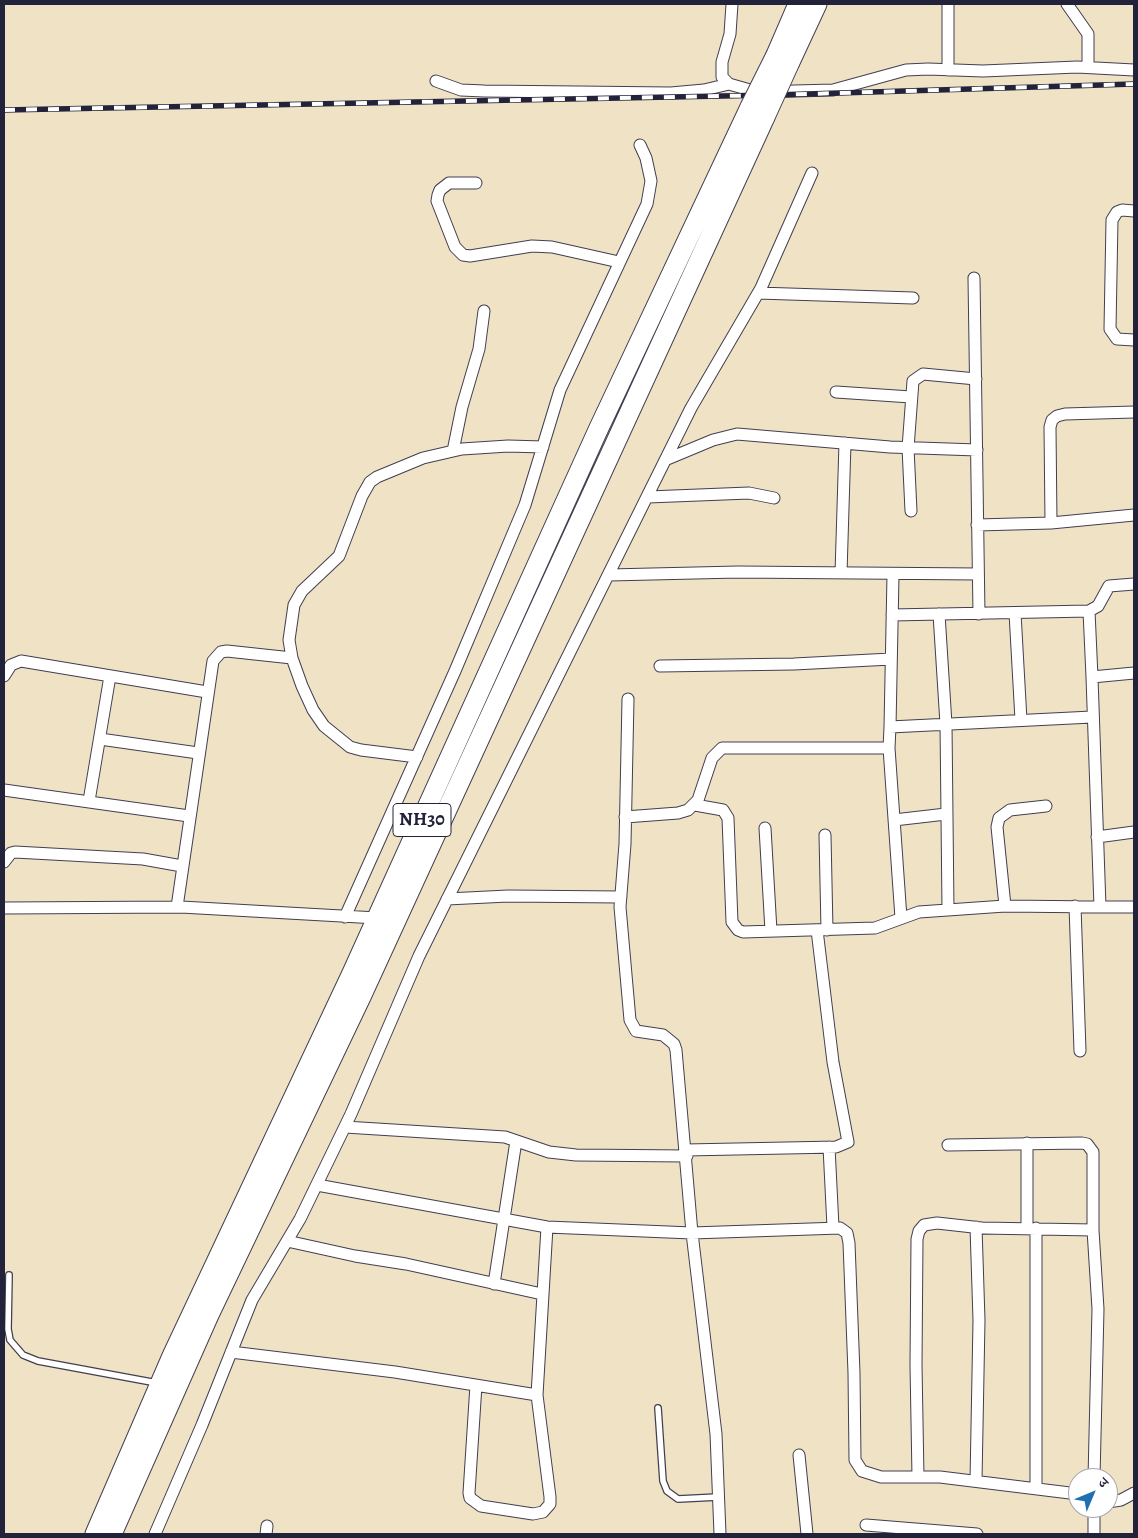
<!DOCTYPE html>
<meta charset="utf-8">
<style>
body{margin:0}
#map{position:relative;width:1138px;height:1538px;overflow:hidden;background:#f0e2c4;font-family:Alegreya,"Noto Serif Devanagari",serif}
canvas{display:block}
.frame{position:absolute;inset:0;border:5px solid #22223b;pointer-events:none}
.north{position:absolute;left:1068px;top:1468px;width:50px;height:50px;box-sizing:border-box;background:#fff;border:1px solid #a7a7b1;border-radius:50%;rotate:45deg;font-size:14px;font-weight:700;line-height:20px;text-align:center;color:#22223b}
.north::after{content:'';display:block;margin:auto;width:18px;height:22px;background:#1f6fb2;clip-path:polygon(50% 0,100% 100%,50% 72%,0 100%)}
</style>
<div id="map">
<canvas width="1138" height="1538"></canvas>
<div class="frame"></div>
<div class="north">उ</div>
</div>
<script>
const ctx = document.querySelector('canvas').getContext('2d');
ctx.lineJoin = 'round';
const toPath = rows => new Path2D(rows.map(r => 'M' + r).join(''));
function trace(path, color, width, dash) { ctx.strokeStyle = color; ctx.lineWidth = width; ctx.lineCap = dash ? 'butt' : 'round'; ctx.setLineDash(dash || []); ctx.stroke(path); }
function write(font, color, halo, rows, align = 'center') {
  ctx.font = font + ' Alegreya,serif'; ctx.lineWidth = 4.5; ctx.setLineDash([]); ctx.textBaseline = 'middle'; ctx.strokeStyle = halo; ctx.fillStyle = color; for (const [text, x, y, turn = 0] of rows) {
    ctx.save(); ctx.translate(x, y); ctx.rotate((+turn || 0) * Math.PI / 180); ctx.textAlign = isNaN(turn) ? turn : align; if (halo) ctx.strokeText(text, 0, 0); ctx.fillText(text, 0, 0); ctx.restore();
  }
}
const service = toPath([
 [9,1275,8,1329,10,1340,23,1355,38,1361,157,1383],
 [658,1408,663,1481,667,1491,678,1499,718,1497]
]);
const minor = toPath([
 [732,4,730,34,722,62,722,77,729,84,757,92,833,90,906,70,928,69,983,71,1077,67,1134,70],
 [1067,4,1088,34,1088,67],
 [948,70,948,4],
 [436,81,461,90,484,91,671,93,704,90,729,84],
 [476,183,449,183,440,190,438,195,437,201,455,247,463,255,470,256,532,246,552,247,619,262],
 [1134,211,1122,210,1117,212,1112,220,1110,329,1117,339,1134,340],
 [974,278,979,614],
 [758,293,913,298],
 [836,392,911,397],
 [453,451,462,407,479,349,484,311],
 [665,460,713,440,737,434,890,447,977,450],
 [648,497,749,493,774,498],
 [911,511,908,448,913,381,923,374,976,379],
 [1051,523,1050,427,1052,420,1057,416,1065,414,1134,412],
 [977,525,1051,523,1134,515],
 [841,573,845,443],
 [609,575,738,572,978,574],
 [1089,611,1092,677],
 [1015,613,1021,720],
 [939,614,946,724,948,910],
 [892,615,1089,611,1098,606,1109,586,1134,584],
 [660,666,794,664,891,659],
 [1134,673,1092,677,1100,907,1134,907],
 [4,676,11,665,21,661,207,692],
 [628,699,625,844,620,907,630,1020,636,1031,663,1035,674,1044,676,1050,692,1233,716,1434,720,1534],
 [890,727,893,575],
 [100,739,198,753],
 [889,748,901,918],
 [417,757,361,750,350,747,324,726,313,710,302,686,292,658,289,640,294,605,302,591,339,556,362,496,370,482,377,477,423,458,462,449,508,446,543,447],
 [4,790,189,816],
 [89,801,110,676],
 [695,805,723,810,728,818,732,922,738,930,743,932,875,928,919,912,1005,906,1100,907],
 [625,817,678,813,688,810,698,800,712,758,722,748,889,748,890,727,1092,717],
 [894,820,946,814],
 [765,828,771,931],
 [825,835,827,930],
 [1097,837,1134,832],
 [4,862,11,853,15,852,143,859,182,866],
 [447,899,508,896,621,897],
 [1005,906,997,827,999,818,1010,810,1046,806],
 [1075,906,1080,1051],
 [177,907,213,661,221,652,227,651,292,658],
 [4,908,181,907,377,918],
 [345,917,455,671,525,505,560,390,647,204,651,181,646,158,640,145],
 [345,1127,505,1137,549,1152,576,1155,687,1156],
 [948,1145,1082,1143,1087,1144,1093,1152,1093,1230,1098,1309,1094,1478],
 [829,1147,833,1227],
 [686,1150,836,1147,848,1142,833,1062,817,930],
 [317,1185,547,1227,692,1233,840,1228,847,1233,849,1243,854,1373,855,1460,862,1471,881,1477,940,1477,1078,1494],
 [1027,1228,1027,1143],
 [1036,1228,1036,1488],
 [287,1241,355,1256,406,1264,542,1294],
 [494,1284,516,1141],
 [231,1352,395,1372,537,1395],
 [476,1385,469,1493,470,1498,481,1506,533,1514,543,1512,550,1504,550,1497,537,1395,547,1227],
 [799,1455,807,1534],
 [918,1477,916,1365,917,1239,919,1231,924,1225,937,1223,982,1228,1093,1230],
 [976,1481,979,1320,976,1227],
 [1108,1502,1121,1500,1134,1493],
 [1094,1508,1094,1534],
 [866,1525,977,1534],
 [155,1534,202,1425,252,1300,300,1219,351,1114,419,956,691,408,761,288,812,173],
 [266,1534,267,1526]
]);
const trunk = toPath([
 [776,55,798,4],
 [790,62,817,4],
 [95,1534,172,1356,352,973,598,430,750,107],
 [112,1534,209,1315,361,997,765,117]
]);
const rail = toPath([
 [4,110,774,95,1134,84]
]);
const trunkBridge = toPath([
 [750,107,776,55],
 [765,117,790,62]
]);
const shields = [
 [422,820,58]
];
const shieldNames = [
 ["NH30",422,820]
];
trace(service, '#413f50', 8);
trace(minor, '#413f50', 13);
trace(trunk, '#413f50', 21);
trace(service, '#fff', 5.5);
trace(minor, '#fff', 11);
trace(trunk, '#fff', 19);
trace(rail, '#22223b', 5.5);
trace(rail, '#fff', 4, [11]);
trace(trunkBridge, '#413f50', 21, []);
trace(trunkBridge, '#fff', 19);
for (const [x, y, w] of shields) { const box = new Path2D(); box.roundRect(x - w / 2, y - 16.5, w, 33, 4); ctx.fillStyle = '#fff'; ctx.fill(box); trace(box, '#22223b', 1); }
write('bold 19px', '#22223b', null, shieldNames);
</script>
